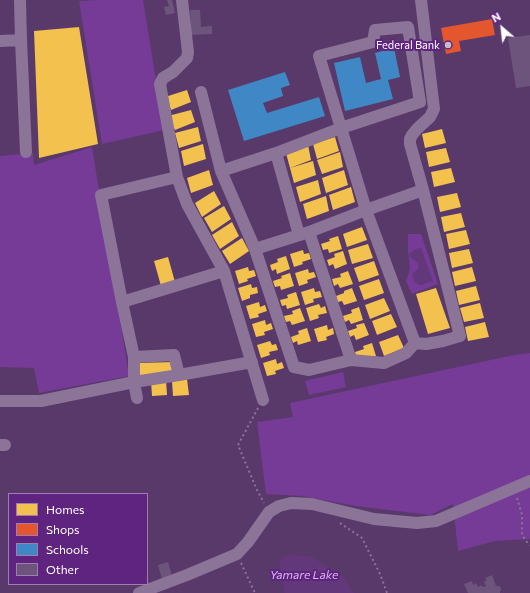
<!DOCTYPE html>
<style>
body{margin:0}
#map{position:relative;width:530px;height:593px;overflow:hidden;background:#59396a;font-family:Commissioner,sans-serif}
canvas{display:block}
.legend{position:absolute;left:8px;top:493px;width:140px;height:92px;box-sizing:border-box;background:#5f247f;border:1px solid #9f7cb2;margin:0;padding:5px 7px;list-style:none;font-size:12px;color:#fff}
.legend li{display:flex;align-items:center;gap:8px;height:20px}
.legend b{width:20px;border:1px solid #9f7cb2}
.north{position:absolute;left:482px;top:8px;width:40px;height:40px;-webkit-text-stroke:3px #5f247f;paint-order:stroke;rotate:332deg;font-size:11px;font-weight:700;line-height:16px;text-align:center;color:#fff}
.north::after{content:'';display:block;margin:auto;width:14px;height:18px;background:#fff;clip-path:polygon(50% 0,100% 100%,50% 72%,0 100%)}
</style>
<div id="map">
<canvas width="530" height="593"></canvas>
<ul class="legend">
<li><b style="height:11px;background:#f2c14e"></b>Homes</li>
<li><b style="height:11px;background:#e4572e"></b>Shops</li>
<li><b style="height:11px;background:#3f88c5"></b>Schools</li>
<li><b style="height:11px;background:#6d547c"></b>Other</li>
</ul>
<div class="north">N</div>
</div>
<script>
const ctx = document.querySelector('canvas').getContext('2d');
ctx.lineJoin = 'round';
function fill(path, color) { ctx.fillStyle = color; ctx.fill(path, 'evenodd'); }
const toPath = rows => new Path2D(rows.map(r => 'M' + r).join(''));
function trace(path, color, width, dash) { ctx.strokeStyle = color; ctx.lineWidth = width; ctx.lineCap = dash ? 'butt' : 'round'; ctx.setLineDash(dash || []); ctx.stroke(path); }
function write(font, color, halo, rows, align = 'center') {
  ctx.font = font + ' Commissioner,sans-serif'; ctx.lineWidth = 4; ctx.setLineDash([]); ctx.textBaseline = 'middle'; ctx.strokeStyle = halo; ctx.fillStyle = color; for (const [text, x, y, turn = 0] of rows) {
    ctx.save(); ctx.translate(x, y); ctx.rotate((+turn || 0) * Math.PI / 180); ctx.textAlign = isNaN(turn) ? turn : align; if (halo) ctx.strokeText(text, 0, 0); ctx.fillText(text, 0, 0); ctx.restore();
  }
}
const green = toPath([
 [99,0,143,0,164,130,102,144,79,1],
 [92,147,129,376,39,393,34,368,0,367,0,156,33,153,34,165],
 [408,234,421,234,438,284,412,294,406,281,410,269,408,250],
 [530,353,530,539,495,541,458,551,453,504,430,515,356,506,302,496,266,494,257,422,293,417,290,403,514,355],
 [343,372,346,387,309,395,305,381]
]);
const water = toPath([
 [421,248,433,281,421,285,415,283,413,278,412,274,417,270,419,266,417,262,410,257,410,253,414,250],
 [289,554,312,557,343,577,354,593,285,593,279,561]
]);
const homes = toPath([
 [79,27,98,144,39,158,34,31],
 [187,90,191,102,171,110,165,97],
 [191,110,195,122,175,130,168,116],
 [198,127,201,141,179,148,175,133],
 [442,129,446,143,425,148,422,134],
 [335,137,339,151,317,159,313,144],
 [203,144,206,159,184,166,181,151],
 [308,145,311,160,290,168,286,153],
 [446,148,450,162,429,167,426,152],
 [340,152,343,167,322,174,317,160],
 [313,161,316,175,294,183,290,168],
 [451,168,455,182,434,187,431,172],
 [209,170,213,185,191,193,187,178],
 [344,170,348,185,326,193,322,178],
 [318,180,321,194,300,202,296,187],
 [351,187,355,202,333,210,329,195],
 [214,191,221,204,202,217,195,203],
 [457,193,461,207,440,212,437,197],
 [326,196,329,211,307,219,303,204],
 [224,206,231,219,212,232,204,218],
 [461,213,465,227,444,232,441,217],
 [232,222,239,236,220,249,212,235],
 [362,227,367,240,347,247,343,234],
 [466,230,470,244,449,249,446,234],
 [338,236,342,249,329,253,328,249,323,250,321,244,330,241,329,239],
 [242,238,249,251,230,264,222,251],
 [368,244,373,258,352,264,348,250],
 [469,249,473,263,452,268,449,253],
 [303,250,304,254,309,253,311,259,302,262,303,264,294,267,290,254],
 [343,251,347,264,335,269,333,264,329,266,327,260,335,257,334,254],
 [286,256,290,269,277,274,276,269,272,271,270,265,278,262,277,259],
 [168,257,175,282,161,286,154,261],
 [374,261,379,275,359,282,354,268],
 [248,267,249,271,254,270,256,276,247,279,248,281,239,284,235,271],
 [472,267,476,281,455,286,452,272],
 [308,269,309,273,314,272,316,277,307,280,308,283,299,286,295,273],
 [348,271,353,284,340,288,338,284,334,286,332,279,341,277,340,274],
 [290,273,294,286,281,290,280,286,275,287,273,281,282,278,281,276],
 [379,279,384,293,364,300,359,286],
 [251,284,252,288,257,287,258,293,250,295,250,298,242,301,238,288],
 [476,286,480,300,459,305,456,291],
 [314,288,315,292,320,291,322,297,313,299,314,302,305,305,301,292],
 [352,288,357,301,344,305,342,301,338,302,336,296,344,293,344,291],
 [436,288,450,328,428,334,416,294],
 [296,292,300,305,287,309,286,305,282,306,280,300,288,298,287,295],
 [384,298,390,311,370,319,365,305],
 [259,302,260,307,265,305,267,311,258,314,259,317,250,319,246,306],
 [480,303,484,318,464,322,460,308],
 [319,304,321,308,325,306,327,313,318,315,319,318,310,321,306,308],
 [359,307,363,320,351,324,349,320,345,322,343,316,352,313,351,310],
 [300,308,305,321,292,325,290,321,286,322,284,316,293,314,292,311],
 [391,314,397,327,377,335,372,321],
 [265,320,266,325,271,323,273,329,264,332,265,335,256,337,252,324],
 [485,322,489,337,468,341,465,327],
 [364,323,369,335,356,340,354,335,350,337,348,331,357,328,356,325],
 [327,325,328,330,333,328,334,334,326,337,327,340,318,342,314,329],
 [307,328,311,341,298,345,297,341,293,343,291,337,299,334,298,331],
 [398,335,404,348,384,356,379,342],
 [270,341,272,345,276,344,278,350,269,352,270,355,261,358,257,345],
 [372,343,376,356,363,360,357,358,355,352,364,349,363,346],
 [276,359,277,364,282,362,284,368,275,371,276,374,267,376,263,363],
 [174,362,175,375,139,376,138,363],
 [187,379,189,395,173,396,172,381],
 [166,380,167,395,152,396,151,381]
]);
const shops = toPath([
 [492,19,495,35,459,41,461,51,446,54,441,28]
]);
const schools = toPath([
 [394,48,400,77,388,80,393,99,345,111,334,63,360,57,366,83,381,79,375,53],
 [285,72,290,85,281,88,283,96,263,103,267,113,319,97,325,116,244,141,228,90]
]);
const building = toPath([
 [167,0,172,0,175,13,166,15,164,7,169,6],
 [190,10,200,10,201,27,212,26,212,34,191,35],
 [530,35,530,86,516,88,508,38],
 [168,562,172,576,162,579,158,565],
 [492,575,496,586,500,586,501,590,500,591,500,593,468,593,464,584,472,581,473,585,476,583,478,587,482,585,482,587,486,586,484,582,487,580,485,578]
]);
const path = toPath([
 [258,408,238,445,257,490,264,503],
 [517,498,522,515,522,533,525,540,530,545],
 [340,523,362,538,380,574,387,593],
 [241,563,255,593]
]);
const minor = toPath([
 [182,0,188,52,187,58,173,72,163,78,160,84,177,177,187,204,224,271,263,400],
 [408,27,420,102,341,128,319,56,373,42,375,30,408,27],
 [21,40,26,152],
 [0,41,21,40,20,0],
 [201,92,221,171,255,249,294,367,309,370,351,360,384,363,406,353,415,343,366,210,341,128,276,153,221,171],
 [276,153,299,235],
 [309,232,351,360],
 [255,249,309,232,366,210,423,190],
 [122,302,101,195,177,177],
 [415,343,426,344,443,341,460,336,423,190,410,144,410,139,412,135,417,129,430,117,434,109,421,0],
 [134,357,174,355,179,375,252,362],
 [137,398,134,382,134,357,122,302,224,271],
 [0,401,41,401,134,382,179,375],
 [0,445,5,445],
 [139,593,187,575,237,554,248,542,269,512,279,506,291,503,312,504,374,519,417,523,436,521,530,481]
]);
const markers = [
 [448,45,4,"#c5bacb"]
];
const poiNames = [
 ["Federal Bank",440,45]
];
const waterNames = [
 ["Yamare Lake",304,575]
];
fill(green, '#753b97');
fill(water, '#63387a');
fill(homes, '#f2c14e');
fill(shops, '#e4572e');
fill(schools, '#3f88c5');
fill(building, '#6d547c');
trace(path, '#8b7498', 2, [2, 3]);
trace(minor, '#8b7498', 12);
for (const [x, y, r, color] of markers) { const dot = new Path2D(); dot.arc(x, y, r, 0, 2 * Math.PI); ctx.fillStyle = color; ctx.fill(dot); trace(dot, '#5f247f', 1.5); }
write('11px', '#fff', '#5f247f', poiNames, 'right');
write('italic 12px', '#d9b5ee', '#5f247f', waterNames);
</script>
